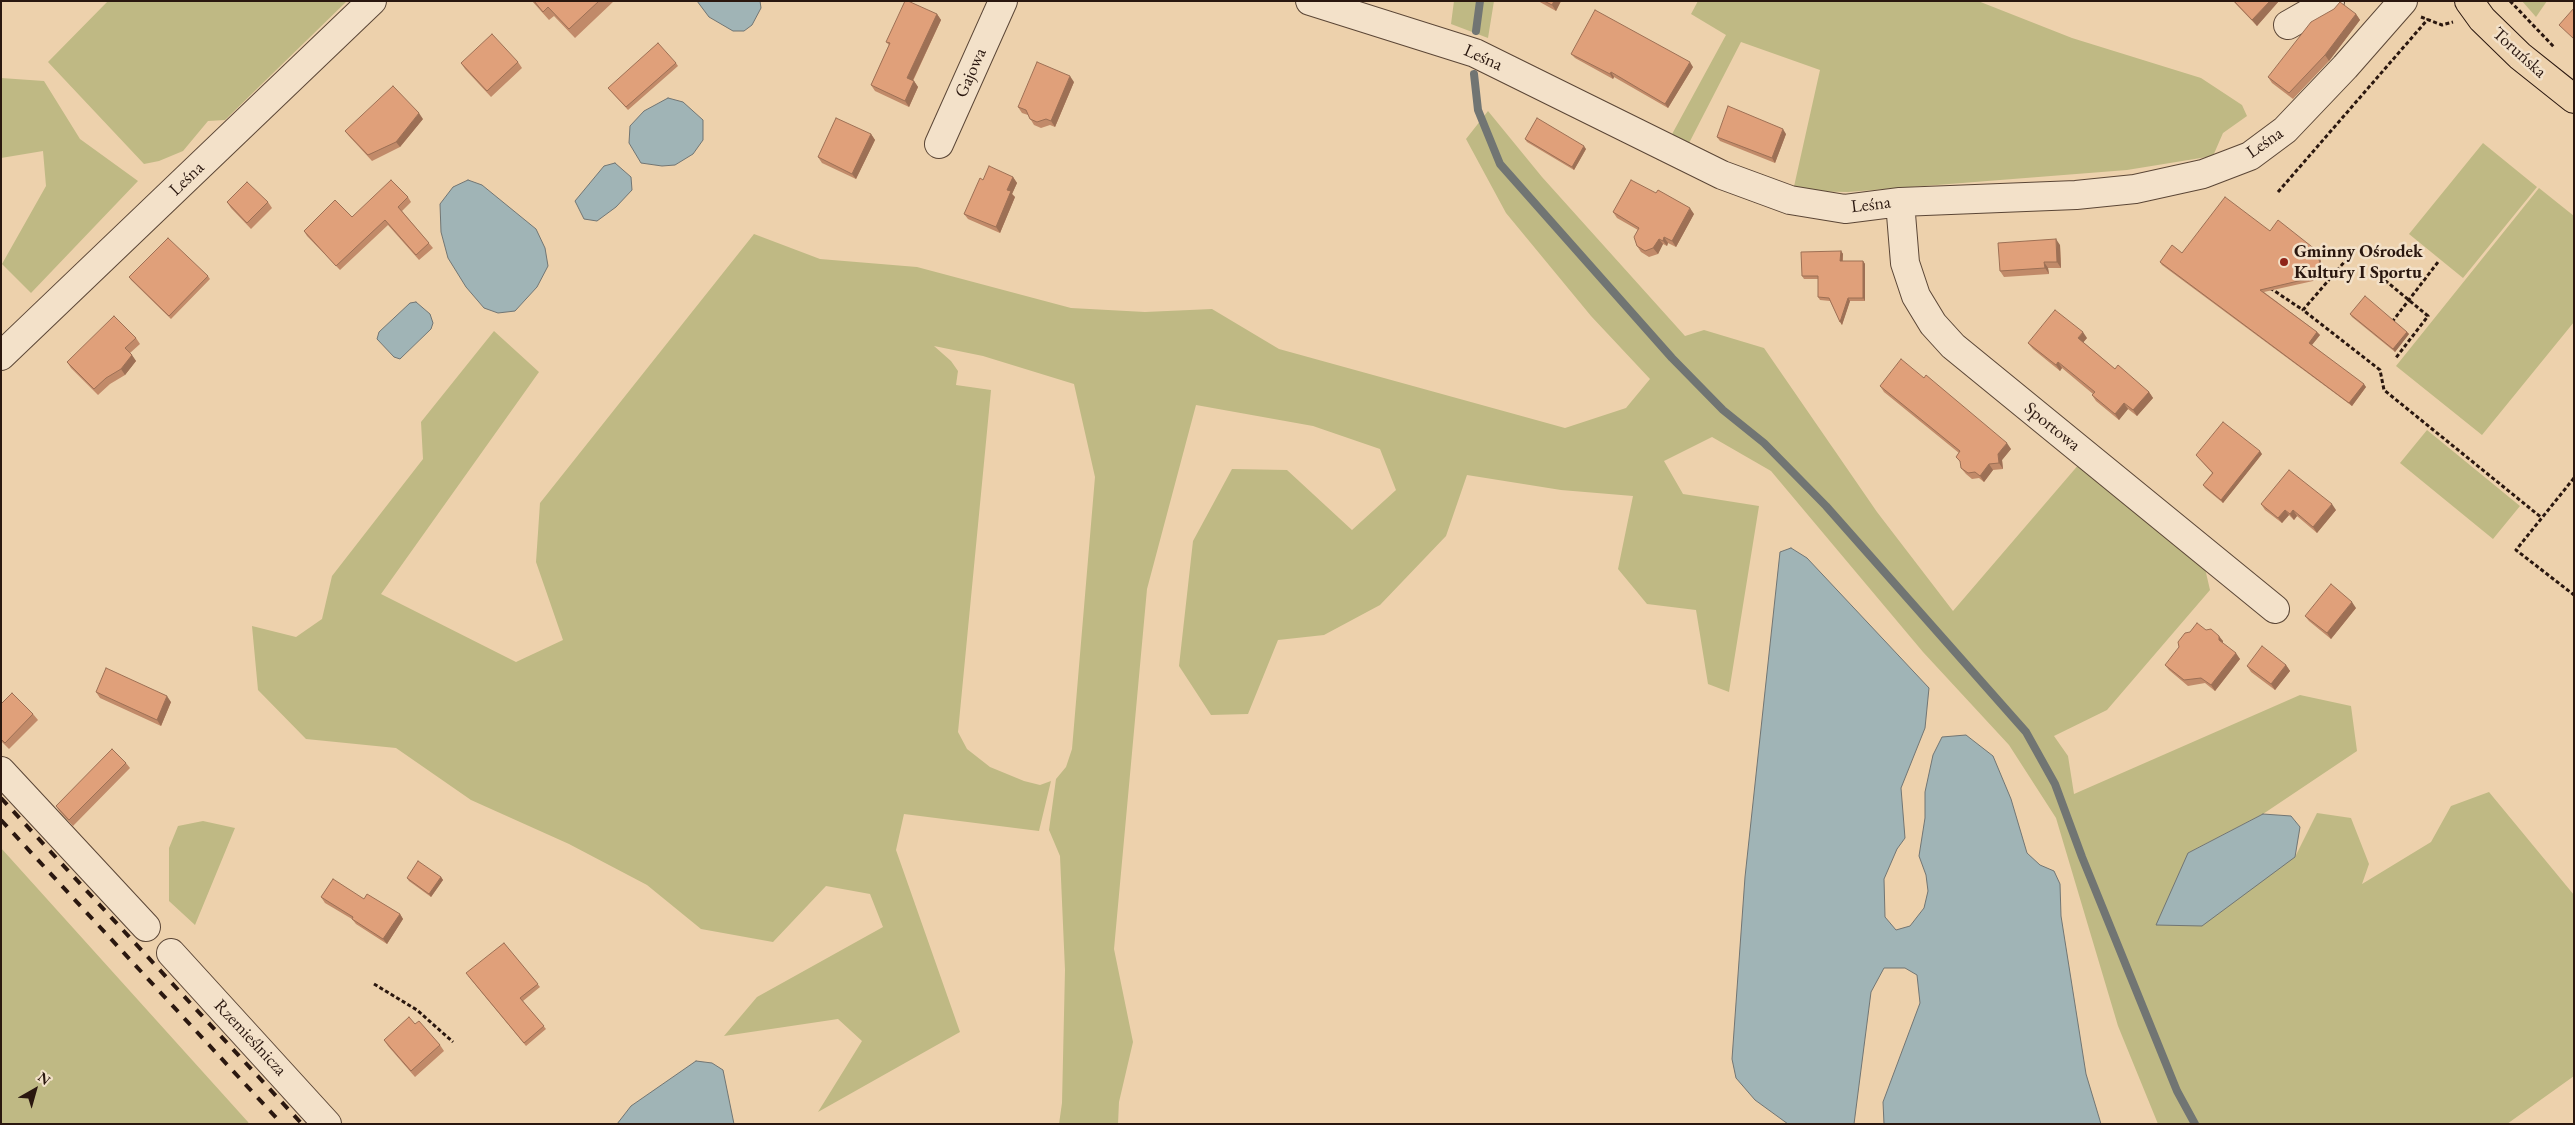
<!DOCTYPE html>
<meta charset="utf-8">
<style>
body{margin:0}
#map{position:relative;width:2575px;height:1125px;overflow:hidden;background:#edd1ac;font-family:"EB Garamond",serif}
canvas{display:block}
.frame{position:absolute;inset:0;border:2px solid #2a170f;pointer-events:none}
.north{position:absolute;left:10px;top:1065px;width:50px;height:50px;-webkit-text-stroke:4px #f3e1c9;paint-order:stroke;rotate:38deg;font-size:14px;font-weight:700;line-height:20px;text-align:center;color:#2a170f}
.north::after{content:'';display:block;margin:auto;width:18px;height:22px;background:#2a170f;clip-path:polygon(50% 0,100% 100%,50% 72%,0 100%)}
</style>
<div id="map">
<canvas width="2575" height="1125"></canvas>
<div class="frame"></div>
<div class="north">N</div>
</div>
<script>
const ctx = document.querySelector('canvas').getContext('2d');
ctx.lineJoin = 'round';
function fill(path, color) { ctx.fillStyle = color; ctx.fill(path, 'evenodd'); }
const toPath = rows => new Path2D(rows.map(r => 'M' + r).join(''));
function trace(path, color, width, dash) { ctx.strokeStyle = color; ctx.lineWidth = width; ctx.lineCap = dash ? 'butt' : 'round'; ctx.setLineDash(dash || []); ctx.stroke(path); }
function write(font, color, halo, rows, align = 'center') {
  ctx.font = font + ' "EB Garamond",serif'; ctx.lineWidth = 5; ctx.setLineDash([]); ctx.textBaseline = 'middle'; ctx.strokeStyle = halo; ctx.fillStyle = color; for (const [text, x, y, turn = 0] of rows) {
    ctx.save(); ctx.translate(x, y); ctx.rotate((+turn || 0) * Math.PI / 180); ctx.textAlign = isNaN(turn) ? turn : align; if (halo) ctx.strokeText(text, 0, 0); ctx.fillText(text, 0, 0); ctx.restore();
  }
}
const green = toPath([
 [108,1,347,1,225,120,208,121,183,151,159,161,144,164,48,62],
 [1454,1,1494,1,1488,38,1451,24],
 [1698,1,1978,1,2072,38,2201,78,2242,105,2247,116,2223,133,2213,156,2127,170,1848,192,1793,191,1820,70,1741,42,1687,147,1671,136,1726,35,1691,14],
 [2522,1,2547,1,2536,17],
 [1,78,44,81,80,139,138,181,31,293,2,264,46,186,43,151,1,158],
 [1488,111,1542,177,1685,336,1704,330,1764,348,1877,512,1953,611,2080,463,2204,564,2210,590,2107,710,2054,736,2068,756,2074,794,2300,695,2351,706,2357,751,2263,814,2188,853,2295,857,2317,813,2351,818,2369,864,2362,884,2431,842,2451,806,2489,792,2574,895,2574,1076,2507,1124,2158,1124,2118,1026,2056,818,2009,745,1923,652,1771,471,1712,437,1664,461,1683,494,1759,506,1729,692,1708,684,1696,610,1647,604,1618,569,1633,496,1561,490,1467,475,1446,536,1380,605,1324,635,1278,640,1248,714,1211,715,1179,666,1193,541,1232,469,1287,470,1352,530,1396,490,1380,449,1313,426,1196,405,1147,589,1114,949,1133,1042,1119,1102,1118,1124,1059,1124,1062,1103,1065,970,1060,856,1049,830,1056,779,1066,767,1072,749,1095,477,1074,384,983,356,934,346,951,361,958,371,956,385,991,390,958,732,967,749,990,767,1024,781,1040,785,1051,781,1039,831,904,814,896,850,960,1032,818,1112,862,1041,838,1019,724,1036,757,997,883,927,870,894,826,886,773,942,701,929,647,885,569,844,471,800,396,748,306,739,258,690,252,626,296,637,322,619,332,576,423,459,421,422,494,331,539,372,381,594,516,662,563,640,536,562,540,503,754,234,820,259,917,267,1071,308,1145,312,1212,309,1279,349,1565,428,1626,408,1650,379,1591,316,1506,213,1466,139],
 [2483,143,2537,187,2463,278,2409,234],
 [2539,188,2574,216,2574,322,2482,435,2396,366],
 [2427,430,2520,506,2493,539,2400,463],
 [203,821,235,828,195,925,169,901,169,848,178,826],
 [1,848,248,1122,249,1124,1,1124]
]);
const water = toPath([
 [697,1,760,1,761,8,752,25,744,31,733,31,709,17,697,1],
 [668,98,683,102,703,120,703,140,693,154,675,165,662,166,641,163,629,143,630,126,644,111,668,98],
 [615,163,631,177,632,190,616,207,597,221,584,219,575,201,604,166,615,163],
 [468,180,482,185,536,229,545,248,548,266,537,287,515,311,498,313,484,308,466,287,448,258,441,232,440,204,453,187,468,180],
 [416,302,430,314,433,323,431,329,400,359,394,357,377,339,379,332,410,303,416,302],
 [1791,548,1807,558,1929,688,1925,728,1901,788,1905,838,1897,849,1884,879,1885,917,1896,930,1910,926,1924,908,1928,891,1926,875,1919,856,1925,818,1925,792,1933,755,1942,737,1966,735,1993,756,2011,799,2027,853,2040,865,2054,871,2060,884,2061,916,2086,1074,2101,1124,1884,1124,1883,1102,1920,1003,1917,975,1905,968,1884,968,1871,992,1854,1124,1788,1124,1755,1100,1736,1078,1732,1059,1745,877,1780,552,1791,548],
 [2263,814,2291,816,2300,827,2295,857,2202,926,2156,925,2188,853,2263,814],
 [696,1061,712,1063,723,1070,734,1124,617,1124,631,1106,696,1061]
]);
const stream = toPath([
 [1476,31,1480,1],
 [1474,74,1478,110,1500,164,1672,358,1723,410,1764,443,1826,506,2026,732,2055,784,2082,857,2177,1091,2195,1124]
]);
const path = toPath([
 [2510,1,2554,47],
 [2421,17,2442,25,2453,22],
 [2278,192,2428,19],
 [2352,253,2303,310,2380,370,2384,390,2542,518],
 [2375,272,2428,316,2395,359],
 [2270,288,2303,310],
 [2392,322,2438,262],
 [2574,478,2516,550,2574,595],
 [374,984,417,1010,453,1042]
]);
const minor = toPath([
 [1310,1,1475,53,1722,175,1790,200,1845,209,1900,202,2076,195,2135,189,2203,174,2250,156,2285,130,2345,67,2403,1],
 [2288,25,2330,1],
 [939,144,1003,1],
 [1900,202,1905,263,1916,296,1933,324,1953,346,2275,609],
 [1,356,372,1],
 [1,771,146,927],
 [171,953,327,1124]
]);
const major = toPath([
 [2469,1,2482,19,2520,56,2574,99]
]);
const rail = toPath([
 [1,798,302,1124],
 [1,820,282,1124]
]);
const wall = toPath([
 [532,1,614,1,575,38,554,16,549,20],
 [1538,1,1561,1,1556,11],
 [2233,1,2279,1,2257,26],
 [937,14,941,20,913,81,914,81,918,87,909,107,875,91,871,85,889,45,886,42],
 [2356,14,2360,20,2329,61,2293,99,2272,83,2268,77],
 [1571,54,1693,67,1668,108,1614,77,1613,79,1575,58],
 [518,62,522,68,491,97,465,69,461,63],
 [676,63,678,66,628,110,608,88],
 [1074,82,1055,127,1050,125,1041,128,1034,125,1028,115,1022,113,1018,107],
 [423,119,400,147,372,161,349,136,345,131],
 [871,134,875,140,856,179,822,163,818,157],
 [1786,134,1775,163,1720,141,1717,137],
 [1525,139,1586,149,1574,170,1527,142],
 [1013,177,1017,183,1012,194,1015,197,1000,233,968,219,964,214,983,180],
 [408,197,411,202,402,211,433,248,419,260,388,225,340,270,307,236,304,231,352,217],
 [227,202,268,202,272,208,251,229,231,208],
 [1613,212,1694,214,1676,247,1668,243,1667,246,1663,244,1658,254,1649,257,1641,252,1637,246,1638,230,1617,218],
 [2270,231,2316,250,2319,253,2322,267,2313,281,2264,292,2317,332,2320,335,2312,345,2366,387,2352,406,2162,265,2160,262,2182,253],
 [2060,245,2061,268,2048,268,2049,274,2004,277,2000,271],
 [1841,251,1843,254,1843,261,1863,261,1865,264,1865,301,1850,301,1842,325,1830,301,1820,300,1818,297,1818,279,1804,279,1802,276],
 [208,276,210,279,171,319,131,280,129,277],
 [2350,314,2407,332,2409,334,2395,352,2352,317],
 [136,338,140,344,130,353,136,361,125,375,110,384,98,395,71,368,67,362],
 [2087,338,2083,342,2115,369,2149,392,2153,398,2137,416,2128,409,2119,420,2096,401,2092,395,2093,394,2062,368,2060,371,2033,349,2028,343],
 [1880,386,2011,449,2002,460,2003,469,1993,470,1984,482,1979,478,1972,479,1966,474,1961,468,1961,463,1956,457,1959,453,1884,392],
 [2262,454,2223,503,2205,488,2203,485,2212,473,2196,455],
 [2261,504,2336,510,2317,533,2297,516,2294,520,2289,515,2282,523,2265,510],
 [2356,608,2331,639,2309,621,2305,616],
 [2206,630,2223,641,2223,643,2240,659,2215,691,2205,683,2188,686,2169,670,2165,665],
 [2286,665,2290,671,2275,690,2251,672,2247,666],
 [96,692,171,702,161,726,100,698],
 [1,704,33,714,38,720,9,749,1,741],
 [126,763,130,768,73,826,60,812,56,806],
 [441,877,443,880,431,897,409,881,407,878],
 [321,897,364,899,400,914,403,919,387,944,356,924,352,919,325,903],
 [504,943,540,987,523,1001,546,1029,526,1046,468,976],
 [415,1024,440,1045,444,1051,415,1077,388,1046,384,1040]
]);
const shadedWall = toPath([
 [1554,1,1561,1,1556,11,1552,5],
 [2270,1,2279,1,2257,26,2252,20],
 [937,14,941,20,911,84,907,78],
 [2356,14,2360,20,2329,61,2325,55],
 [1690,62,1693,67,1668,108,1665,104],
 [1611,72,1614,77,1613,79,1610,74],
 [1070,76,1074,82,1055,127,1051,121],
 [914,81,918,87,909,107,905,101],
 [419,113,423,119,400,147,396,142],
 [1783,129,1786,134,1775,163,1772,158],
 [871,134,875,140,856,179,852,174],
 [1584,146,1586,149,1574,170,1572,167],
 [1013,177,1017,183,1012,194,1015,197,1000,233,996,227,1007,190],
 [1690,208,1694,214,1676,247,1672,241],
 [1664,237,1668,243,1667,246,1663,241],
 [1659,239,1663,244,1658,254,1653,248],
 [2056,239,2060,245,2061,268,2057,262],
 [2316,250,2319,253,2322,267,2313,281,2311,278],
 [1841,251,1843,254,1842,264,1840,261],
 [1863,261,1865,264,1865,301,1863,298],
 [2044,262,2048,268,2049,274,2045,268],
 [1848,298,1850,301,1842,325,1840,322],
 [2083,332,2087,338,2082,344,2078,338],
 [2317,332,2320,335,2311,346,2309,343],
 [2407,332,2409,334,2395,352,2393,349],
 [132,355,136,361,125,375,121,369],
 [2058,362,2062,368,2060,371,2056,365],
 [2364,384,2366,387,2352,406,2349,403],
 [2149,392,2153,398,2137,416,2133,410],
 [2124,403,2128,409,2119,420,2115,414],
 [2007,443,2011,449,2002,460,2003,469,1999,463,1998,454],
 [2260,451,2262,454,2223,503,2221,500],
 [1989,464,1993,470,1984,482,1980,476],
 [2332,504,2336,510,2317,533,2313,527],
 [2285,510,2289,515,2282,523,2278,518],
 [2293,510,2297,516,2294,520,2290,514],
 [2352,602,2356,608,2331,639,2327,633],
 [2219,636,2223,641,2223,646,2219,640],
 [2236,653,2240,659,2215,691,2211,685],
 [2286,665,2290,671,2275,690,2271,684],
 [167,696,171,702,161,726,157,720],
 [441,877,443,880,431,897,429,894],
 [400,914,403,919,387,944,383,939]
]);
const building = toPath([
 [534,1,599,1,569,29,548,7,543,12,534,1],
 [905,1,908,1,937,14,907,78,914,81,905,101,871,85,890,43,886,42,905,1],
 [1544,1,1554,1,1552,5,1544,1],
 [2234,1,2270,1,2252,20,2234,1],
 [2340,2,2356,14,2325,55,2289,93,2268,77,2311,22,2334,9,2340,2],
 [2574,8,2574,39,2559,25,2574,8],
 [1595,10,1690,62,1665,104,1611,72,1610,74,1571,54,1595,10],
 [492,34,518,62,487,91,461,63,492,34],
 [658,43,676,63,626,107,608,88,658,43],
 [1037,62,1070,76,1051,121,1046,119,1037,122,1030,119,1026,110,1018,107,1037,62],
 [393,86,419,113,396,142,368,155,345,131,393,86],
 [1728,106,1783,129,1772,158,1717,137,1728,106],
 [836,118,871,134,852,174,818,157,836,118],
 [1537,118,1584,146,1572,167,1525,139,1537,118],
 [989,166,1013,177,1007,190,1011,191,996,227,964,214,980,178,983,180,989,166],
 [391,180,408,197,398,207,429,243,416,255,385,220,336,266,304,231,335,200,352,217,391,180],
 [1631,180,1656,193,1658,190,1690,208,1672,241,1664,237,1663,241,1659,239,1653,248,1645,251,1637,246,1634,237,1639,228,1613,212,1631,180],
 [247,182,268,202,247,223,227,202,247,182],
 [2225,197,2270,231,2278,220,2316,250,2320,263,2311,278,2260,290,2317,332,2309,343,2364,384,2349,403,2160,262,2172,245,2182,253,2225,197],
 [168,238,208,276,169,316,129,277,168,238],
 [2056,239,2057,262,2044,262,2045,268,2000,271,1998,243,2056,239],
 [1841,251,1840,261,1863,261,1863,298,1848,298,1840,322,1829,298,1818,297,1818,276,1802,276,1801,252,1841,251],
 [2365,296,2407,332,2393,349,2350,314,2365,296],
 [2055,310,2083,332,2078,338,2115,369,2118,365,2149,392,2133,410,2124,403,2115,414,2092,395,2095,392,2058,362,2056,365,2028,343,2055,310],
 [114,316,136,338,125,348,132,355,121,369,106,378,94,389,67,362,114,316],
 [1901,359,1924,378,1926,375,2007,443,1998,454,1999,463,1989,464,1980,476,1975,472,1968,473,1961,468,1960,461,1956,457,1960,451,1880,386,1901,359],
 [2223,422,2260,451,2221,500,2203,485,2213,473,2196,455,2223,422],
 [2289,470,2332,504,2313,527,2293,510,2290,514,2285,510,2278,518,2261,504,2289,470],
 [2331,584,2352,602,2327,633,2305,616,2331,584],
 [2197,623,2206,630,2211,629,2219,636,2219,640,2236,653,2211,685,2201,678,2184,680,2165,665,2179,647,2178,642,2185,633,2190,632,2197,623],
 [2262,646,2286,665,2271,684,2247,666,2262,646],
 [106,668,167,696,157,720,96,692,106,668],
 [12,693,33,714,5,743,1,739,1,704,12,693],
 [112,749,126,763,69,820,56,806,112,749],
 [418,861,441,877,429,894,407,878,418,861],
 [333,879,364,899,367,894,400,914,383,939,352,919,353,917,321,897,333,879],
 [504,943,538,984,520,998,544,1026,524,1043,466,973,504,943],
 [409,1017,415,1024,419,1021,440,1045,411,1071,384,1040,409,1017]
]);
const markers = [
 [2284,262,5,"#8f2418"]
];
const streetNames = [
 ["Toruńska",2519,53,42],
 ["Leśna",1483,58,24],
 ["Gajowa",971,73,-66],
 ["Leśna",2265,143,-35],
 ["Leśna",187,179,-44],
 ["Leśna",1871,205,-7],
 ["Sportowa",2052,427,39],
 ["Rzemieślnicza",250,1038,47]
];
const poiNames = [
 ["Gminny Ośrodek",2294,252],
 ["Kultury I Sportu",2294,273]
];
fill(green, '#bfb984');
fill(water, '#a0b4b6');
trace(water, '#717573', 1);
trace(stream, '#717573', 8);
trace(minor, '#5b4636', 30);
trace(major, '#2a170f', 30);
trace(path, '#2a170f', 3, [4, 2.5]);
trace(minor, '#f3e1c9', 28);
trace(major, '#edd1ac', 28);
trace(rail, '#2a170f', 4, [9, 9]);
fill(wall, '#c18a69');
fill(shadedWall, '#9d7055');
fill(building, '#e0a07a');
trace(building, '#9d7055', 1);
for (const [x, y, r, color] of markers) { const dot = new Path2D(); dot.arc(x, y, r, 0, 2 * Math.PI); ctx.fillStyle = color; ctx.fill(dot); trace(dot, '#f3e1c9', 2); }
write('18px', '#2a170f', '#f3e1c9', streetNames);
write('bold 18px', '#2a170f', '#f3e1c9', poiNames, 'left');
</script>
